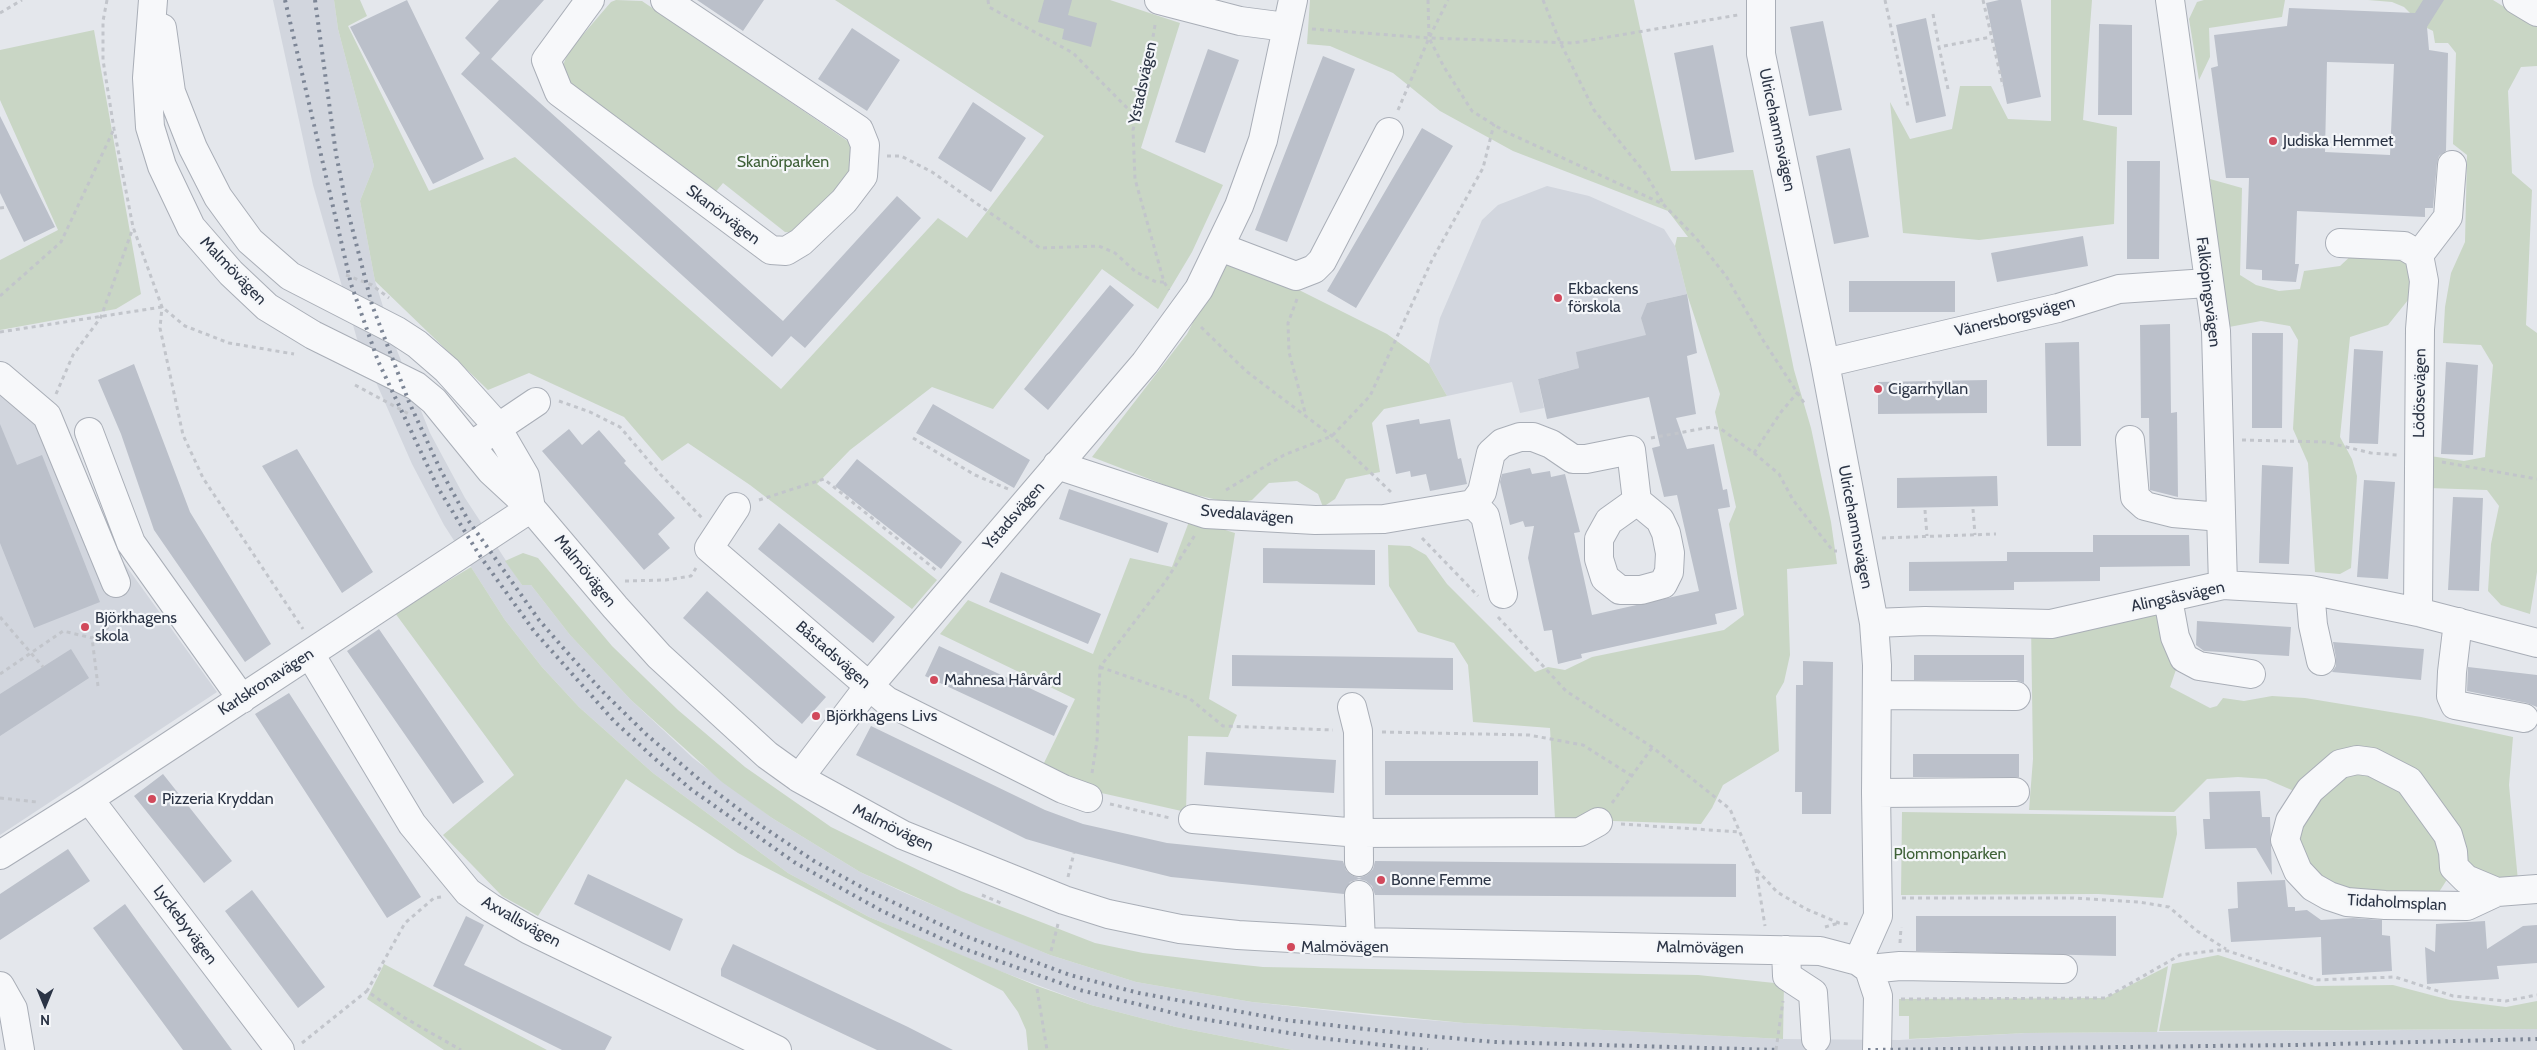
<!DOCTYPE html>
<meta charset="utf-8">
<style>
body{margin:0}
#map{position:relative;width:2537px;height:1050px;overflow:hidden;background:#e4e7ec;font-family:Cabin,sans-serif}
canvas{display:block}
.north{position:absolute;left:20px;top:980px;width:50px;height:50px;-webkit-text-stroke:4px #f4f6f9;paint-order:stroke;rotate:180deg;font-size:14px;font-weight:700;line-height:20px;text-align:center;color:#2b3445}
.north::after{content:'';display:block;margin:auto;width:18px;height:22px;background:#2b3445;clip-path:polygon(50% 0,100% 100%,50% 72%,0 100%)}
</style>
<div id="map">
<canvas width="2537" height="1050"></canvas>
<div class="north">N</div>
</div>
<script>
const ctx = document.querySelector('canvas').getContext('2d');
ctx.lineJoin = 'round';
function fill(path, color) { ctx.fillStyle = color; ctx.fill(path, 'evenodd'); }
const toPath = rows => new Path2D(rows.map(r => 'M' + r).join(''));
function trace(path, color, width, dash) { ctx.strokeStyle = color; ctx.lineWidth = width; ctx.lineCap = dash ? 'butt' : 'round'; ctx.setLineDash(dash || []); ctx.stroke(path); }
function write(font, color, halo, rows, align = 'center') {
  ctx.font = font + ' Cabin,sans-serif'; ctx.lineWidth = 4.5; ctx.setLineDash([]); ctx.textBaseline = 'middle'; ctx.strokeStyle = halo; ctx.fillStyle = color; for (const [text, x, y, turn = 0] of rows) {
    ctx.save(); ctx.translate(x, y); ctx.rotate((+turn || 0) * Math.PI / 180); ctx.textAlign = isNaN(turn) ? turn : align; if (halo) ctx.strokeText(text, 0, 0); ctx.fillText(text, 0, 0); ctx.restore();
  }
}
const built = toPath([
 [273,0,334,0,338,29,374,166,360,201,375,281,396,348,430,433,465,498,522,585,531,585,570,635,631,700,693,758,772,818,860,872,905,893,1050,955,1136,982,1252,1002,1378,1016,1464,1023,1783,1039,1899,1040,2026,1033,2537,1029,2537,1050,1293,1050,1176,1027,1091,1005,989,967,869,917,788,873,653,773,579,707,542,667,505,620,444,525,412,464,357,339,313,185],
 [1547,186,1589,196,1664,229,1675,246,1687,294,1647,303,1647,337,1577,352,1579,368,1538,379,1544,408,1520,413,1512,382,1447,396,1429,364,1440,318,1482,220,1498,205],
 [0,368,54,414,124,563,217,692,0,835]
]);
const green = toPath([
 [334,0,360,0,367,16,348,26,429,191,515,157,781,389,938,218,967,238,1044,136,835,0,1110,0,1180,23,1141,148,1223,185,1192,252,1158,309,1102,269,993,409,932,387,850,450,817,484,937,580,912,609,750,485,688,443,662,461,624,417,529,373,488,390,375,281,360,201,374,166,338,29],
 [616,0,642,1,849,142,855,151,856,173,797,233,785,232,723,183,713,195,570,86,562,68,568,52,611,2],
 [1310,0,1634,0,1671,171,1753,170,1794,370,1811,428,1831,522,1837,564,1787,569,1790,655,1784,682,1776,696,1779,751,1723,785,1712,808,1701,824,1555,819,1550,728,1473,722,1468,665,1454,643,1418,632,1389,586,1388,545,1410,546,1426,555,1447,584,1535,672,1548,667,1565,670,1592,657,1724,630,1744,615,1729,524,1736,507,1715,412,1720,394,1687,294,1675,246,1677,237,1688,237,1668,211,1513,151,1440,111,1393,73,1330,46,1307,44],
 [2051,0,2092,0,2083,120,2117,127,2114,224,1979,240,1903,233,1890,102,1910,139,1952,129,1960,86,1991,86,2008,119,2051,121],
 [2204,0,2285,0,2282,17,2209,28,2210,57,2199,80,2189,19,2197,2],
 [2368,0,2493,0,2537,27,2537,66,2521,67,2508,91,2512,173,2532,190,2526,325,2537,333,2537,572,2530,614,2501,605,2488,591,2491,544,2499,506,2487,490,2429,488,2430,456,2464,461,2485,457,2493,365,2481,345,2443,343,2445,307,2451,273,2465,242,2467,155,2453,144,2456,53,2448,43,2435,43,2433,31,2423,26,2404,7,2392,2],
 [94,30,141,294,116,309,0,330,0,260,58,230,0,100,0,50],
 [2210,179,2242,188,2240,275,2256,285,2279,291,2300,289,2304,271,2340,266,2355,252,2394,256,2406,261,2412,295,2388,325,2350,337,2340,437,2352,459,2357,476,2351,568,2340,574,2315,572,2308,463,2293,429,2298,340,2290,326,2261,321,2229,327,2215,229],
 [1223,263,1287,284,1387,334,1429,364,1447,396,1384,409,1372,423,1380,472,1346,479,1335,499,1323,507,1318,494,1297,481,1269,483,1252,500,1235,504,1183,492,1092,457,1187,334],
 [1190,519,1235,533,1209,699,1237,715,1228,737,1188,736,1186,812,1088,790,1043,765,1075,699,940,634,968,600,1093,654,1130,558,1172,567],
 [523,553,538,558,612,646,678,710,745,767,831,827,961,891,1095,943,1143,953,1216,962,1263,967,1698,975,1784,984,1783,1039,1464,1023,1252,1002,1136,982,1050,955,980,926,860,872,772,818,722,782,631,700,570,635,531,585,522,585,505,561],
 [471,567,505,620,542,667,579,707,653,773,788,873,869,917,1037,986,1091,1005,1176,1027,1293,1050,1028,1050,1026,1030,1018,1012,1003,991,738,853,626,779,538,916,502,896,443,835,514,775,395,613],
 [2168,599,2179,661,2170,687,2210,708,2217,706,2223,698,2244,701,2272,696,2305,698,2421,717,2513,737,2509,785,2518,881,2488,880,2460,867,2382,758,2301,794,2266,779,2238,777,2207,779,2174,812,2029,810,2033,759,2031,624],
 [2338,772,2389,775,2434,822,2448,878,2439,892,2423,897,2348,898,2305,867,2294,820],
 [1902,812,2176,816,2177,834,2163,898,2098,894,1901,895],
 [2218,955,2315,986,2393,985,2450,1000,2506,1007,2537,1001,2537,1029,2159,1031,2172,964],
 [384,964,547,1050,444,1050,367,999],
 [2168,966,2157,1032,2026,1033,1909,1039,1909,1016,1899,1016,1899,999,2105,998]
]);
const building = toPath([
 [407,0,484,159,433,184,350,27],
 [499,0,544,0,491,59,783,321,897,196,921,218,805,348,791,336,772,357,461,74,480,53,465,38],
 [697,0,764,0,743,31],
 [1044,0,1072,0,1068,15,1097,23,1091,47,1062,39,1064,29,1038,22],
 [1999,0,2021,0,2041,97,2007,104,1986,3],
 [2423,0,2444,0,2427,27,2429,50,2448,53,2446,151,2439,156,2437,163,2433,208,2425,208,2425,217,2297,211,2295,264,2299,264,2296,282,2262,280,2262,270,2246,269,2249,178,2226,178,2211,68,2218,66,2214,35,2287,26,2289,8,2415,13],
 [2327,62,2394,64,2390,155,2325,152],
 [1926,18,1946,116,1916,123,1896,25],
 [1823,21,1842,110,1809,116,1790,27],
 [2099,24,2132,25,2132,115,2098,115],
 [852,28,900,60,867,111,818,79],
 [1713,45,1734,152,1695,160,1674,53],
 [1208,49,1239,60,1205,153,1175,142],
 [1323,56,1355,69,1287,242,1255,230],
 [973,102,1026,138,991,192,938,158],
 [0,116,55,227,24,242,0,193],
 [1422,128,1453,146,1356,308,1327,291],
 [1850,148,1869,237,1834,244,1816,156],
 [2127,161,2160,161,2159,259,2127,259],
 [2083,236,2088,266,1997,282,1991,253],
 [1849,281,1955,281,1955,312,1849,312],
 [1110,285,1134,305,1048,410,1024,389],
 [1687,294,1697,353,1687,356,1696,414,1676,418,1687,449,1714,444,1723,490,1727,489,1730,507,1718,509,1737,609,1715,614,1717,624,1581,654,1582,658,1558,664,1552,630,1544,631,1528,558,1534,526,1525,527,1523,521,1510,525,1500,482,1502,474,1530,468,1532,474,1550,471,1551,477,1565,474,1580,532,1574,533,1592,615,1699,591,1677,495,1664,497,1652,448,1660,446,1649,397,1547,419,1538,379,1579,368,1576,352,1646,335,1641,318,1647,303],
 [2170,324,2171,413,2177,412,2178,497,2150,490,2149,418,2141,418,2140,325],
 [2252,333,2283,333,2282,428,2252,428],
 [2079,342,2081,446,2047,446,2045,343],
 [2354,349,2383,351,2378,444,2349,443],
 [2446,362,2478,365,2473,455,2441,454],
 [134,364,190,512,271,644,245,662,154,530,121,434,98,380],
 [1987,380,1987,413,1878,414,1878,382],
 [933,404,1030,460,1014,488,916,433],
 [1419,419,1420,424,1450,419,1458,459,1461,458,1467,484,1430,491,1426,474,1411,477,1410,471,1396,474,1386,425],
 [0,424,17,465,42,455,100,602,34,628,0,543],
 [569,429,582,445,599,430,626,461,624,463,675,518,658,534,670,548,644,570,542,451],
 [297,449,373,572,342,593,262,466],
 [857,459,962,542,941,569,835,486],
 [2262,465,2293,467,2289,564,2259,563],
 [1997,476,1998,506,1897,508,1897,478],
 [2364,480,2395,482,2388,579,2357,577],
 [1069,489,1168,523,1158,553,1059,519],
 [2453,497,2483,498,2479,591,2448,590],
 [779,523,895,617,873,643,758,549],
 [2093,535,2189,535,2190,566,2100,567,2100,581,2014,582,2014,590,1909,591,1909,562,2007,561,2007,552,2093,552],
 [1263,548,1375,550,1375,585,1263,583],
 [1001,572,1101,614,1088,644,989,602],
 [707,591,826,697,802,724,683,618],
 [2197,621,2291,627,2289,656,2204,651,2196,645],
 [379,629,484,782,453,804,347,651],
 [2333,642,2424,649,2421,680,2332,672,2336,666,2336,658],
 [939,646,1068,706,1054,736,925,676],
 [71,649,89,678,0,736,0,694],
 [1232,655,1453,658,1453,690,1232,686],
 [1914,655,2024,655,2024,683,2016,680,1914,680],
 [1803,661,1833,662,1831,814,1802,814,1802,792,1795,792,1796,685,1803,685],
 [2468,667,2537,675,2537,707,2527,703,2467,691],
 [289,693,421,897,387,918,255,714],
 [871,726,1045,810,1083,824,1167,843,1343,861,1346,870,1351,875,1359,878,1367,875,1373,869,1375,861,1736,864,1736,897,1375,895,1372,886,1366,881,1359,879,1350,882,1344,894,1171,877,1074,853,1026,839,856,755],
 [1206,752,1336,760,1334,793,1204,785],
 [1913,754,2019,754,2019,777,1913,777],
 [1385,761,1538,761,1538,795,1385,795],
 [163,774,232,861,204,883,134,796],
 [2260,791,2262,817,2270,817,2272,875,2256,848,2205,849,2203,819,2210,819,2209,792],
 [68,849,90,881,0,940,0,894],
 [588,874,683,919,670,951,574,904],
 [2285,880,2288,907,2295,907,2295,911,2307,910,2321,920,2353,918,2382,920,2382,935,2390,936,2392,971,2322,975,2321,937,2231,942,2228,909,2238,908,2237,882],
 [252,890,325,987,298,1008,225,911],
 [125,904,143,929,232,1050,183,1050,93,928],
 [466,916,484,925,464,965,612,1037,605,1050,562,1050,433,986],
 [1916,916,2116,916,2116,956,1916,951],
 [2485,921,2487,949,2523,926,2537,925,2537,963,2497,966,2499,979,2427,984,2425,947,2435,952,2436,924],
 [733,944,908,1027,953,1050,877,1050,721,976,721,969]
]);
const path = toPath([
 [107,0,103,21,103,60,114,129,133,227,162,307,160,328,183,435,203,478,303,629],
 [988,0,989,7,1073,53,1136,117],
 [1428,0,1429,38,1444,67,1472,111,1504,131,1663,204,1696,238,1726,276,1763,340,1806,406],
 [1543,0,1560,42,1594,110,1645,173,1663,203],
 [1885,0,1908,106],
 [1983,0,2003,86],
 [0,13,22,0],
 [1933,14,1939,47],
 [1155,25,1145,84,1133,130,1135,179,1164,282,1169,290],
 [1312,29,1429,38,1573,43,1738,15],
 [1948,89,1939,47,1991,37],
 [1398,110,1429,38,1448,0],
 [887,156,901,156,932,172,1040,248,1099,246,1115,253,1136,272,1156,282,1164,282],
 [0,208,7,207],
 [346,275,372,285,389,298],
 [0,296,61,242,114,129],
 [1297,299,1288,323,1289,352,1306,416],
 [1201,327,1246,371,1332,436,1392,493],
 [0,332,162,307,185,326,229,343,294,354],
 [355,385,409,414],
 [56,394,73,355,101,317,133,228],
 [559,401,590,412,620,427,660,474,702,518],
 [913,438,975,475,1008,489],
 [1651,438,1711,427,1721,429,1754,453,1781,412,1798,392],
 [2242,440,2326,442,2371,453,2397,455],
 [1754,453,1779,474,1793,500,1833,551,1837,551],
 [2442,462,2537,479],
 [1226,490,1284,455,1332,436,1370,396,1432,260,1483,168,1494,124],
 [759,500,824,479,937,571],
 [1973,509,1975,535],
 [1925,510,1927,536],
 [1422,538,1478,596],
 [1882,538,1996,534],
 [625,581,666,580,691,576,696,568],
 [0,617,43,667],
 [1498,617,1566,691,1652,747,1730,809,1756,870,1765,926],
 [1100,667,1189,698,1223,726,1333,730],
 [0,674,63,631,92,638],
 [98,686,92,638,129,614],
 [1382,732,1529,735,1583,745,1632,776],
 [1092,773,1097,741,1100,667,1165,582,1195,535],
 [0,798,37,802],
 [1612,803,1652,748],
 [1110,804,1170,818],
 [1621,824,1740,832],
 [1757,870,1777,892,1806,909,1839,923,1849,924],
 [1068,877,1074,853],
 [982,895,1001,903],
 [441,897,434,898,405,923,367,991,405,1018,461,1050],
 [1902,898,2073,898,2139,902,2169,907,2197,931,2226,949],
 [1825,927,1839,923],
 [1900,943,1901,927],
 [1051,951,1058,924],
 [1037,989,1047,1050],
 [1901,999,2105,998,2180,955,2219,950,2228,951,2316,980,2395,977,2453,996,2506,1001,2537,995],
 [302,1043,367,991],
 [1776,1050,1783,1001]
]);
const minor = toPath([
 [153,0,147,78,150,127,162,166,191,227,231,273,267,307,313,335,416,386,434,401,491,471,531,508,615,607,659,656,767,755,799,778,903,835,1064,900,1108,914,1180,929,1238,935,1361,942,1820,951,1858,961,1869,969,1878,996,1877,1050],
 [590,0,546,60,559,92,771,250,786,251,801,242,844,201,863,176,865,145,859,130,665,0],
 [1159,0,1240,21,1286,27],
 [1761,0,1761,54,1825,363,1874,623,1877,665,1876,793,1878,916,1858,961],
 [2170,0,2216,331,2223,585],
 [2517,0,2537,12],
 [162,28,171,92,193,148,218,197,250,241,290,276,397,331,417,344,447,370,493,421,525,476,531,508],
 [2340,243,2404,246,2419,255,2424,281,2420,329,2418,612],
 [1220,247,1296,276,1314,269,1322,261,1389,132],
 [2419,255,2448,217,2452,165],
 [1825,363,2058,308,2119,289,2207,283],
 [0,376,47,416,116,583],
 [89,432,131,543,242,699],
 [481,439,536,402],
 [2130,440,2135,497,2145,506,2173,513,2221,517],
 [1057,465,1206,514,1315,520,1384,519,1473,504,1485,516,1503,594],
 [1473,504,1482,492,1491,453,1502,443,1520,437,1533,437,1551,444,1573,459,1586,459,1631,450,1637,501,1609,521,1599,539,1599,559,1605,578,1620,590,1641,590,1663,584,1669,572,1670,553,1666,533,1660,520,1637,501],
 [736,507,709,548,869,686,887,701,1063,789,1088,798],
 [2310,590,2313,625,2321,661],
 [2168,599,2175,637,2184,658,2199,666,2251,674],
 [2458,622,2452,672,2451,696,2455,705,2524,718],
 [1874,623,1925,621,2051,624,2223,585,2310,590,2418,612,2537,643],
 [310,654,412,824,468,892,491,908,529,930,777,1050],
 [1877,695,2016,696],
 [1352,707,1358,731,1359,862],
 [799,778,869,686,1145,363,1199,289,1239,206,1263,140,1293,0],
 [1876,793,2015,792],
 [89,799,280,1050],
 [1193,819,1359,833,1580,832,1598,822],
 [0,855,89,799,531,508],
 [2497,892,2466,879,2454,867,2453,852,2448,835,2409,781,2372,762,2357,760,2340,764,2310,790,2290,821,2285,840,2298,871,2313,887,2329,896,2347,902,2385,905,2467,906,2497,892,2537,889],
 [1359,895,1361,942],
 [1786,950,1787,976,1813,993,1816,1039],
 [1869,969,1900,966,2063,969],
 [0,986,13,1009,20,1050]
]);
const rail = toPath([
 [285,0,351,284,378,361,438,488,480,556,534,631,614,721,654,758,692,790,794,862,882,911,962,948,1080,990,1190,1017,1320,1038,1428,1050],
 [315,0,336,154,347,208,372,305,409,402,440,469,468,520,539,620,565,650,602,691,647,735,701,781,760,825,814,861,867,890,965,936,1070,975,1139,993,1285,1020,1419,1035,1494,1042,1779,1050],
 [1868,1050,2294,1045,2537,1039]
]);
const markers = [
 [2273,141,5,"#d1495b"],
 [1558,298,5,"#d1495b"],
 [1878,389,5,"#d1495b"],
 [85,627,5,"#d1495b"],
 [934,680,5,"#d1495b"],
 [816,716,5,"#d1495b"],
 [152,799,5,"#d1495b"],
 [1381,880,5,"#d1495b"],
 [1291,947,5,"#d1495b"]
];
const streetNames = [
 ["Ystadsvägen",1143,83,-78],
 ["Ulricehamnsvägen",1777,130,78],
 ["Skanörvägen",723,215,37],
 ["Malmövägen",233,271,46],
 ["Falköpingsvägen",2208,292,83],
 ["Vänersborgsvägen",2015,317,-14],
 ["Lödösevägen",2420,393,-89],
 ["Svedalavägen",1247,515,5],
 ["Ystadsvägen",1014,516,-49],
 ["Ulricehamnsvägen",1855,527,79],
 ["Malmövägen",585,571,51],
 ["Alingsåsvägen",2178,597,-12],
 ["Båstadsvägen",833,655,41],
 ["Karlskronavägen",266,682,-33],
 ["Malmövägen",893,828,26],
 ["Tidaholmsplan",2397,903,3],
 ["Axvallsvägen",521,922,29],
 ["Lyckebyvägen",185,925,53],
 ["Malmövägen",1700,948,1]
];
const poiNames = [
 ["Judiska Hemmet",2283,141],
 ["Ekbackens",1568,289],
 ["förskola",1568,307],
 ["Cigarrhyllan",1888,389],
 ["Björkhagens",95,618],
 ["skola",95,636],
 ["Mahnesa Hårvård",944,680],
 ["Björkhagens Livs",826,716],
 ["Pizzeria Kryddan",162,799],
 ["Bonne Femme",1391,880],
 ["Malmövägen",1301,947]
];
const parkNames = [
 ["Skanörparken",783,162],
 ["Plommonparken",1950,854]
];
fill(built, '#d2d6de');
fill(green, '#c9d6c5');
fill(building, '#bbc0ca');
trace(minor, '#a9aeb7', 30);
trace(path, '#c2c5cb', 3, [4, 4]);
trace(minor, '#f7f8fa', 28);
trace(rail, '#7d8696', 4, [2.5, 5]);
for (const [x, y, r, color] of markers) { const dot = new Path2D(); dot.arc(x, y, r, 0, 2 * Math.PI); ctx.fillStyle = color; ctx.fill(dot); trace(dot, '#f4f6f9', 2); }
write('16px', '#2b3445', '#f4f6f9', streetNames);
write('16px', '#2b3445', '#f4f6f9', poiNames, 'left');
write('16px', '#3f6138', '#f4f6f9', parkNames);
</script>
